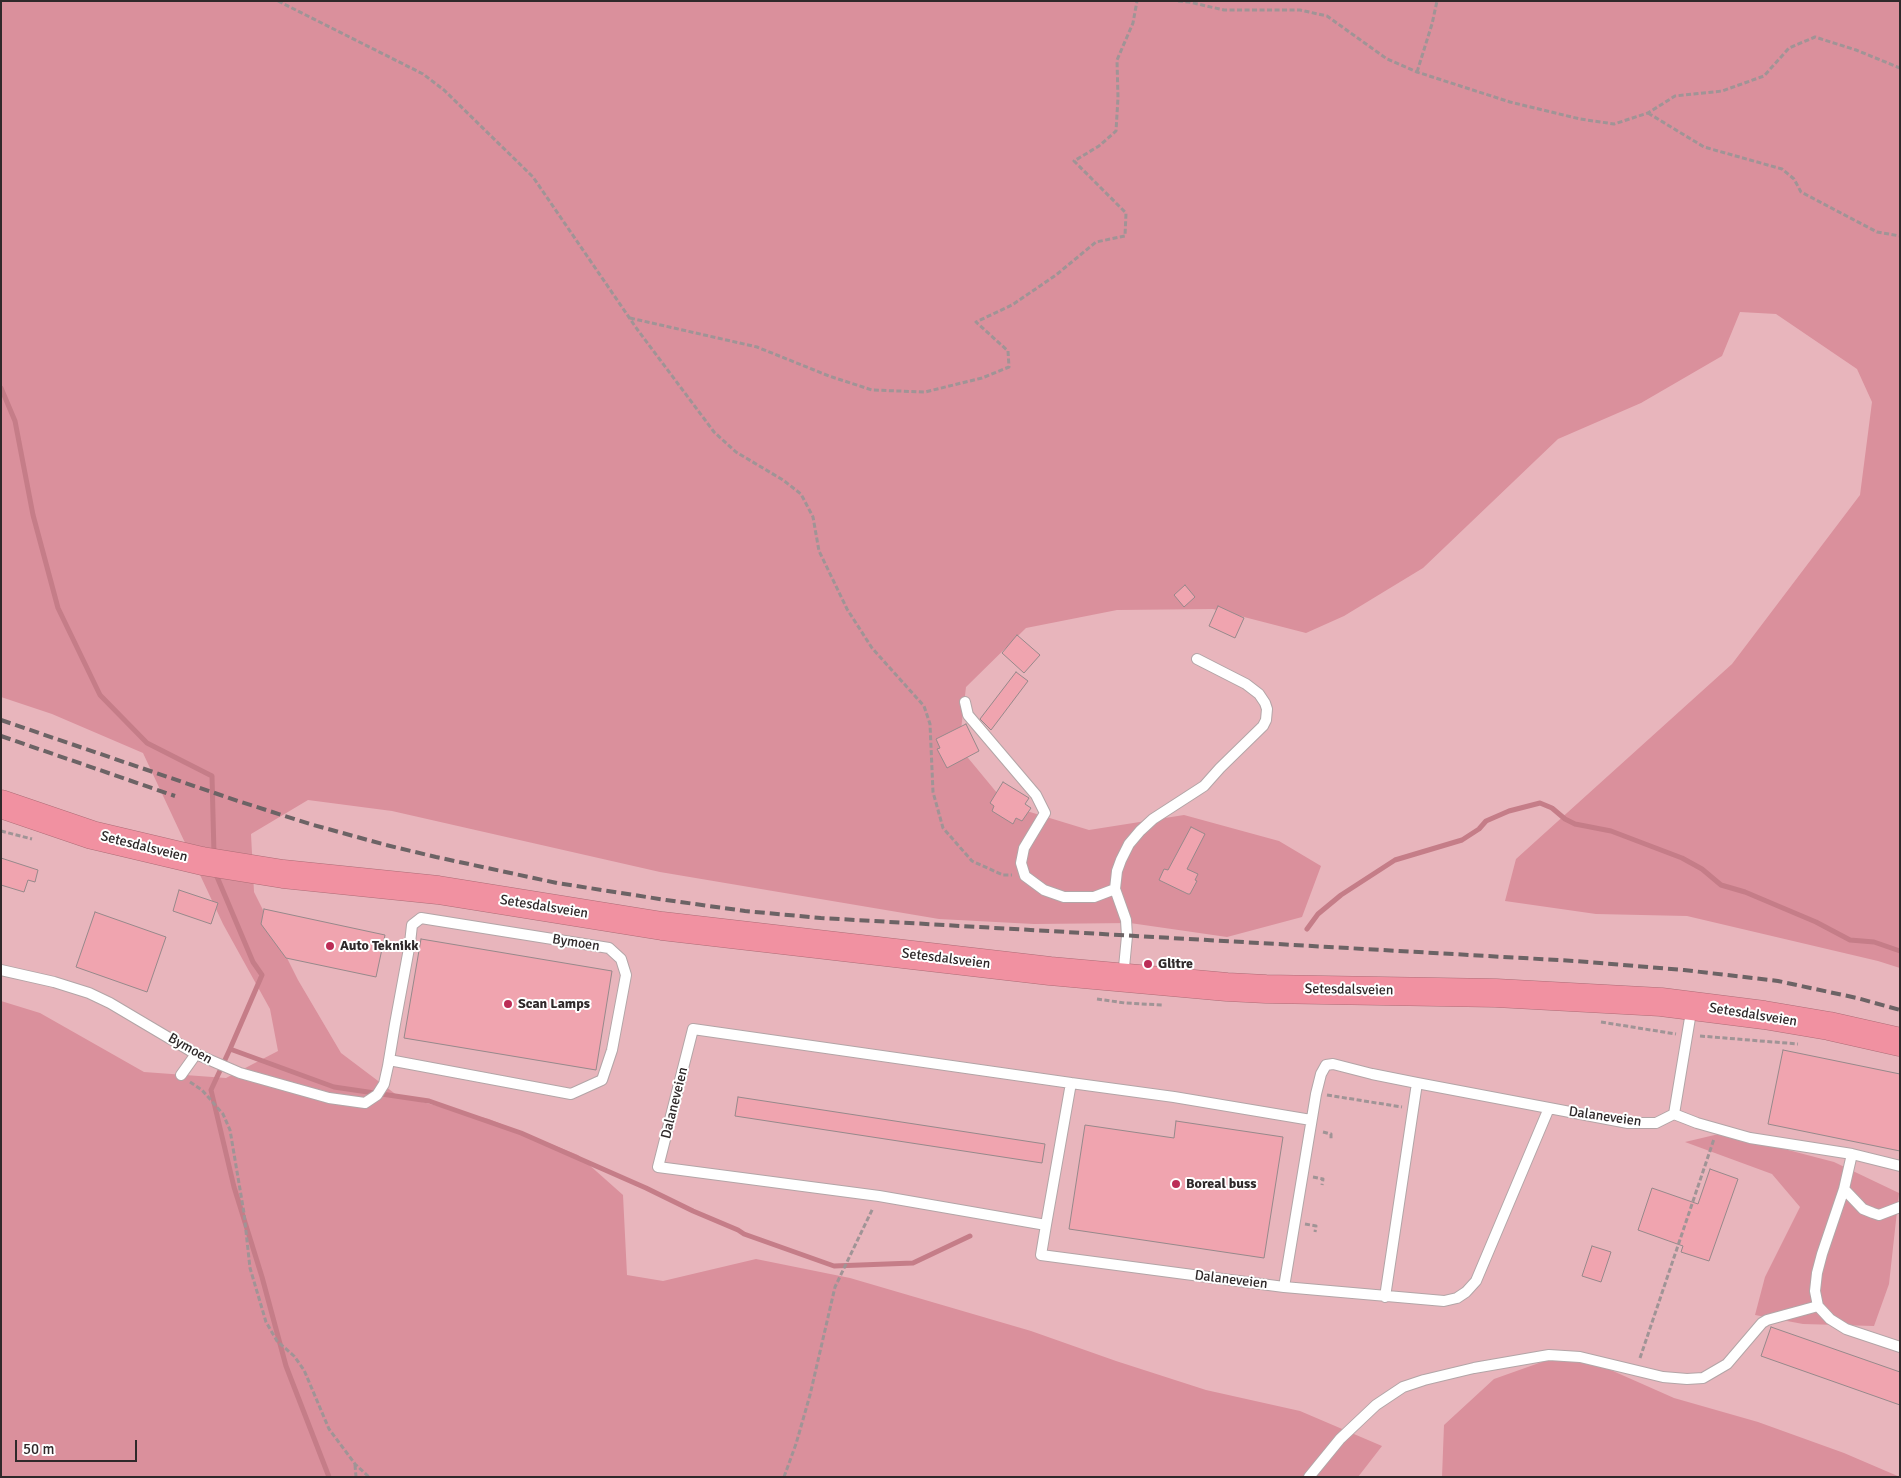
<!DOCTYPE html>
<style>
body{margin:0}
#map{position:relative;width:1901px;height:1478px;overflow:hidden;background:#eedfe1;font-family:Signika,sans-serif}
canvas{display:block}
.frame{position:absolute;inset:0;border:2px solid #2f292a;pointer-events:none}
.scale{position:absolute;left:15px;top:1440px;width:122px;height:22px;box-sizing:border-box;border:2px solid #2f292a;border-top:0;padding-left:6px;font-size:15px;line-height:18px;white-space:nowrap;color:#2f292a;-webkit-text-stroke:4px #fff;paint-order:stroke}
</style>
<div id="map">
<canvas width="1901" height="1478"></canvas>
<div class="frame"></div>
<div class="scale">50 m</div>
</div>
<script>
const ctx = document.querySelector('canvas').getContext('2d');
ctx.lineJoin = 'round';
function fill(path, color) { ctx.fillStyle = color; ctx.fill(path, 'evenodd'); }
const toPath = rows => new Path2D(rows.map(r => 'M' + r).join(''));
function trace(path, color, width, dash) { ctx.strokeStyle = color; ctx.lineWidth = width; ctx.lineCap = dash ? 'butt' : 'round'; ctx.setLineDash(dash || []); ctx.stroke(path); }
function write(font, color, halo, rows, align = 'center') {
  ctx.font = font + ' Signika,sans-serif'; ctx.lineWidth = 4; ctx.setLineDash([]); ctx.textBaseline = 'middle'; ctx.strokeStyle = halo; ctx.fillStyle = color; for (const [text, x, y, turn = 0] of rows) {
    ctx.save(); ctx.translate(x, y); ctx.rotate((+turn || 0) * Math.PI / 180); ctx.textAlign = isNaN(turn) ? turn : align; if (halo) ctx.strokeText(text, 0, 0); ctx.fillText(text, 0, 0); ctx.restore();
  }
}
const green = toPath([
 [1,1,1900,1,1900,1477,1,1477]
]);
const forest = toPath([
 [1,1,1900,1,1900,968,1878,961,1687,916,1596,914,1505,901,1516,859,1732,664,1860,495,1872,402,1857,369,1776,314,1740,312,1722,356,1641,403,1558,439,1423,568,1344,616,1306,633,1213,609,1117,610,1026,628,966,687,959,747,1007,805,1089,830,1184,815,1279,841,1321,866,1302,917,1227,937,1130,923,1034,924,939,919,660,872,392,811,308,800,251,834,254,892,298,980,341,1053,398,1096,489,1119,578,1155,623,1195,627,1275,663,1281,756,1259,850,1278,1031,1331,1116,1361,1206,1390,1300,1411,1382,1446,1358,1477,1,1477,1,1001,40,1013,144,1072,226,1078,278,1051,270,1009,223,924,143,753,52,714,1,697],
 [1723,1133,1834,1162,1899,1193,1889,1284,1874,1326,1803,1324,1755,1315,1765,1277,1800,1207,1772,1174,1685,1142],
 [1570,1352,1674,1398,1758,1422,1844,1453,1900,1477,1442,1477,1444,1425,1494,1379]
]);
const stream = toPath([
 [1,388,15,421,33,515,58,608,100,695,147,743,212,776,214,854],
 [215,872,253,962,262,975,230,1049],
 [1307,929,1318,914,1341,895,1395,860,1462,840,1479,829,1486,821,1509,811,1540,803,1552,808,1565,819,1575,824,1611,831,1682,858,1702,869,1721,885,1745,892,1816,922,1850,940,1874,942,1900,951],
 [329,1477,286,1366,262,1277,234,1187,211,1090,230,1049,334,1087,429,1101,521,1133,646,1188,693,1211,738,1230,744,1234,834,1266,913,1263,970,1236]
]);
const building = toPath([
 [1185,585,1195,597,1184,607,1174,595,1185,585],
 [1218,606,1244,618,1235,638,1209,626,1218,606],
 [1017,635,1040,655,1024,673,1002,653,1017,635],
 [1016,672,1028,681,991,730,980,719,1016,672],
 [966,724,979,751,947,768,937,749,940,748,936,739,966,724],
 [1003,782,1029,798,1025,804,1031,808,1022,821,1016,818,1013,824,992,811,994,806,990,803,1003,782],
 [1191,827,1205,834,1187,869,1198,874,1195,880,1197,881,1190,894,1188,894,1159,880,1164,869,1168,870,1191,827],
 [1,858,38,870,35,882,28,880,24,892,1,885,1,858],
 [179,890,218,903,211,924,173,911,179,890],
 [264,909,385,935,376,977,286,958,261,924,264,909],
 [95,912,166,937,147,992,76,967,95,912],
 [421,939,612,971,596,1070,404,1038,421,939],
 [1783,1050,1900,1074,1900,1151,1768,1124,1783,1050],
 [738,1097,1045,1144,1042,1163,735,1116,738,1097],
 [1176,1121,1283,1137,1264,1258,1069,1229,1085,1125,1174,1138,1176,1121],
 [1710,1169,1738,1179,1709,1261,1681,1252,1683,1246,1638,1230,1652,1188,1698,1204,1710,1169],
 [1592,1246,1611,1252,1601,1282,1582,1276,1592,1246],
 [1771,1327,1900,1372,1900,1405,1761,1356,1771,1327]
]);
const path = toPath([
 [278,1,423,74,444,90,533,177,637,329,714,432,736,452,783,480,801,494,813,517,819,551,847,609,872,648,924,706,930,724,933,792,943,828,972,861,1003,875,1012,875],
 [1178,1,1189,2,1224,10,1300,10,1327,16,1387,59,1417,72,1510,102,1580,119,1614,124,1648,113,1675,96,1722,91,1764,76,1789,48,1815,37,1856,50,1900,68],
 [1417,72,1432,24,1437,1],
 [1648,113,1704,147,1782,169,1794,179,1801,192,1877,232,1900,236],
 [630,318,757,347,829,376,872,390,925,392,982,378,1009,367,1008,351,976,322,1012,305,1056,275,1096,242,1125,236,1126,213,1074,161,1099,146,1116,131,1118,98,1117,60,1133,23,1137,1],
 [1,831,32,839],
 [1097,999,1125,1003,1163,1005],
 [1601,1022,1676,1034],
 [1700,1036,1798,1044],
 [190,1082,202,1090,223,1114,230,1130,244,1213,250,1268,266,1322,277,1341,294,1356,304,1370,329,1429,355,1464,369,1477],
 [1327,1095,1402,1107],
 [1323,1132,1331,1134,1331,1139],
 [1313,1177,1323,1179,1322,1185],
 [1305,1224,1316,1226,1315,1232],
 [1640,1358,1714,1139],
 [355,1465,356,1477],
 [784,1477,796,1444,810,1395,835,1287,873,1208]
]);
const lane = toPath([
 [965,702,968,715,1036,795,1045,813,1024,848,1021,863,1025,876,1044,890,1064,897,1094,897,1115,889],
 [1,970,54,982,89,993,110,1003,196,1054,240,1073,329,1098,365,1103,377,1095,384,1084,388,1066,395,1024,410,943,412,925,421,918,609,948,621,959,626,975,612,1050,602,1080,571,1094,389,1060],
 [1123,978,1127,936,1126,920,1115,889,1117,871,1121,860,1129,844,1140,831,1153,819,1204,786,1220,768,1263,726,1266,720,1267,709,1265,703,1259,694,1246,684,1197,659],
 [181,1075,196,1054],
 [1071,1083,693,1029,658,1167,879,1196,1046,1225,1041,1255,1284,1287,1444,1301,1457,1298,1466,1292,1476,1281,1549,1108],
 [1674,1114,1697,1123,1750,1138,1852,1154,1900,1166],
 [1852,1154,1844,1189,1822,1254,1817,1273,1815,1291,1818,1306,1830,1319,1846,1329,1900,1347],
 [1844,1189,1863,1209,1873,1213,1879,1215,1900,1207],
 [1046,1225,1071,1083,1174,1097,1311,1120],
 [1284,1287,1316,1094,1321,1074,1326,1065,1333,1064,1372,1074,1417,1083,1628,1123,1656,1123,1674,1114,1692,1006],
 [1385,1297,1417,1083],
 [1309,1477,1340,1439,1376,1405,1403,1387,1424,1380,1474,1368,1549,1355,1580,1357,1663,1377,1687,1379,1703,1378,1727,1364,1762,1323,1767,1320,1818,1306]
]);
const highway = toPath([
 [1,804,92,835,202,861,283,874,438,890,662,926,1050,971,1227,987,1266,989,1496,993,1661,1002,1764,1015,1829,1026,1900,1042]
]);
const rail = toPath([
 [1,720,238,801,310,824,386,845,436,857,557,883,666,900,745,911,821,918,1575,961,1684,970,1778,981,1857,998,1900,1010],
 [1,736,175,796]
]);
const markers = [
 [330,946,5,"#bc2c56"],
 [1148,964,5,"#bc2c56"],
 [508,1004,5,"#bc2c56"],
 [1176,1184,5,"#bc2c56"]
];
const streetNames = [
 ["Setesdalsveien",144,847,14],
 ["Setesdalsveien",544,907,9],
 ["Bymoen",576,943,9],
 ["Setesdalsveien",946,959,7],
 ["Setesdalsveien",1349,990,1],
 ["Setesdalsveien",1753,1015,9],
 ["Bymoen",190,1049,29],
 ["Dalaneveien",675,1103,-76],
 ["Dalaneveien",1605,1117,8],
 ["Dalaneveien",1231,1280,7]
];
const poiNames = [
 ["Auto Teknikk",340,946],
 ["Glitre",1158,964],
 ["Scan Lamps",518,1004],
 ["Boreal buss",1186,1184]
];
fill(green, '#e8b5bc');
fill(forest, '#da909c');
trace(stream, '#c57d88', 5);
fill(building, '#f0a4af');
trace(building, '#97898b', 1);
trace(lane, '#b3a5a7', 12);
trace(highway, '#ad6d77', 29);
trace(path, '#a09496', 3, [5, 2.5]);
trace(lane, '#fff', 10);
trace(highway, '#f191a1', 28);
trace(rail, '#6c6365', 4, [10, 5]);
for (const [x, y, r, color] of markers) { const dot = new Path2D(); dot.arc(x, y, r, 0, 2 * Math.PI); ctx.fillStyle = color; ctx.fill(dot); trace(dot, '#fff', 2); }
write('14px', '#2f292a', '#fff', streetNames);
write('bold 14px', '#2f292a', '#fff', poiNames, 'left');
</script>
